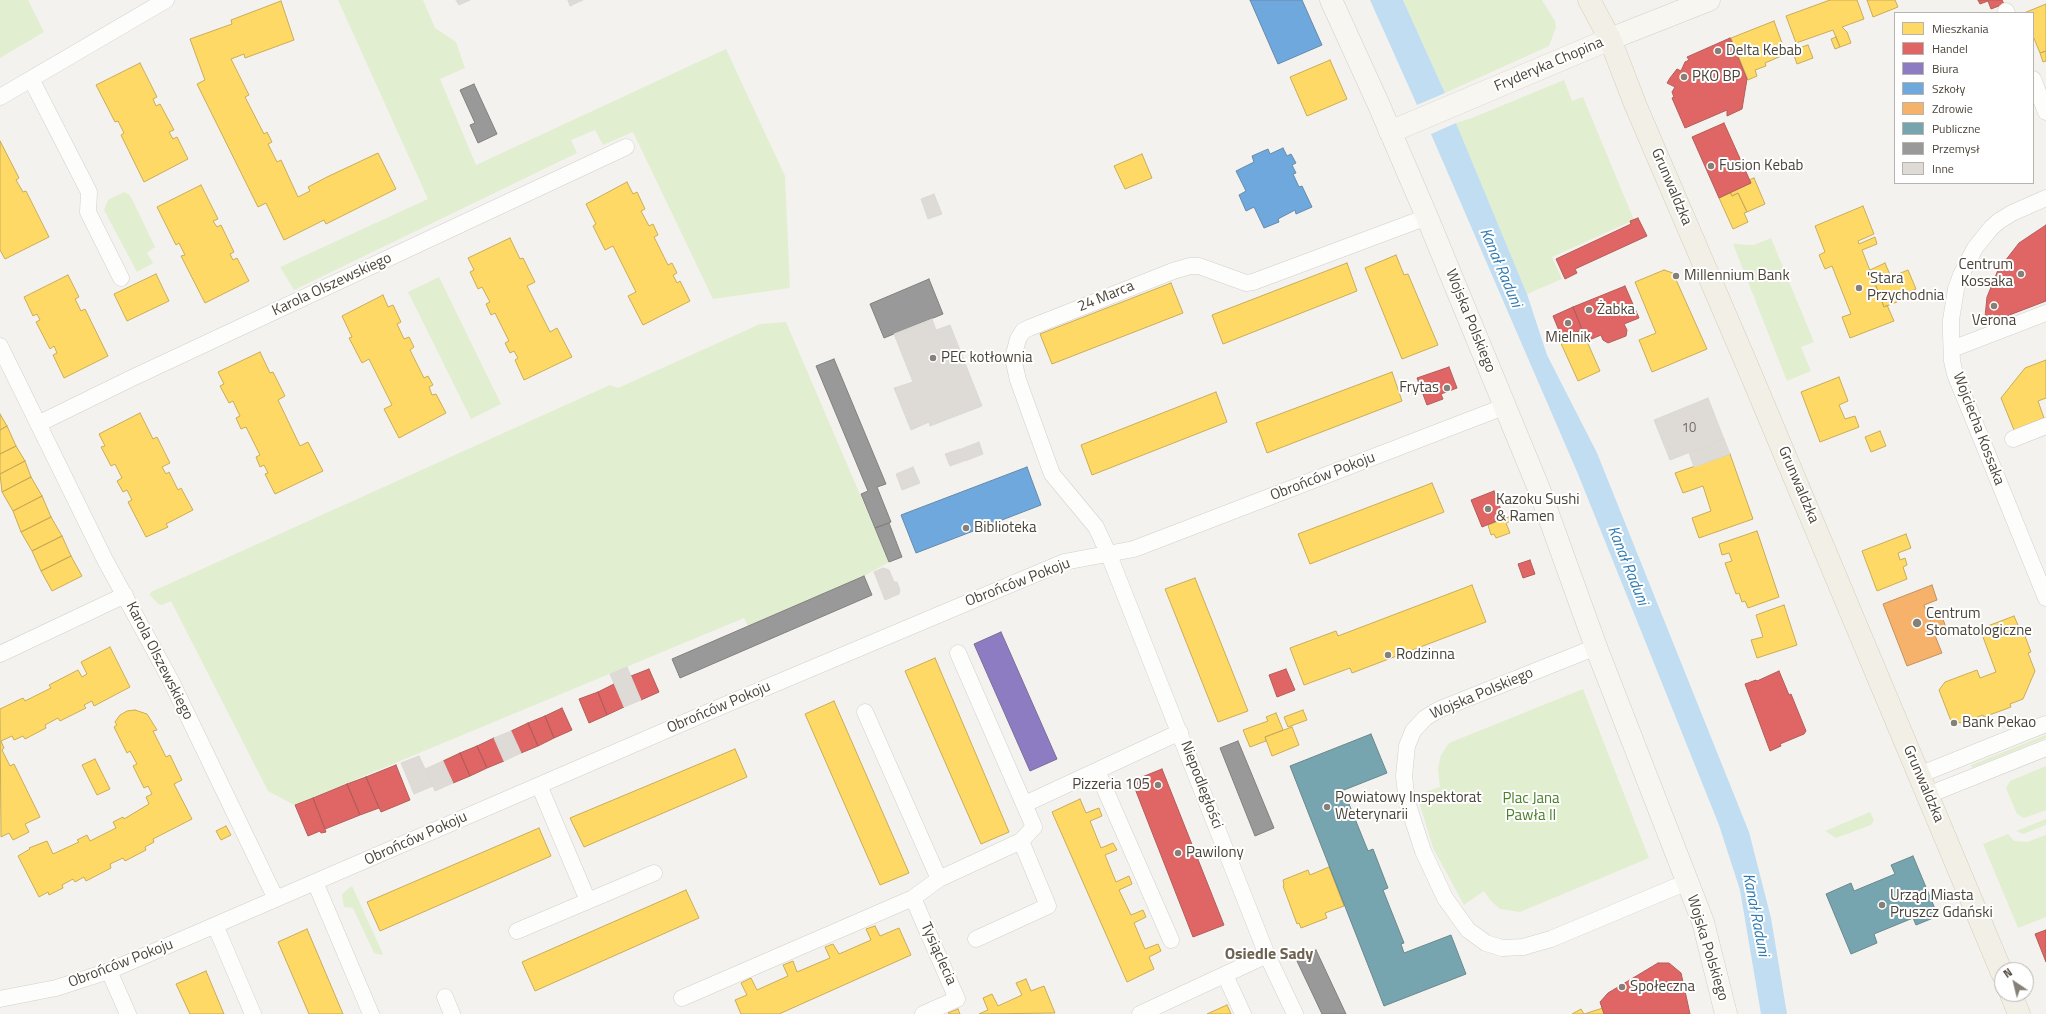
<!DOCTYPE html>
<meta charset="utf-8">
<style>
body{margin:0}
#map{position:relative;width:2046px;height:1014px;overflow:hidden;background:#f4f2ee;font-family:"Titillium Web",sans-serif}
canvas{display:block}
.legend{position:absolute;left:1894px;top:12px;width:140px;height:172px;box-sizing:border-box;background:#fff;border:1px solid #b7b4b0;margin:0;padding:5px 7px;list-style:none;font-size:12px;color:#4b4439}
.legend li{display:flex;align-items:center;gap:8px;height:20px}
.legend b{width:20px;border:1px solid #b7b4b0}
.north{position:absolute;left:1994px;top:962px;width:40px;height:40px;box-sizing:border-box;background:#fff;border:1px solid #b7b4b0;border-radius:50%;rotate:325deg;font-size:11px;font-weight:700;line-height:16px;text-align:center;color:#4b4439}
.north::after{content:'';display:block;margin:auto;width:14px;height:18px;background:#868178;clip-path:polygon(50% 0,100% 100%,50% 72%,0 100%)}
</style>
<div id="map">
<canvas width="2046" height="1014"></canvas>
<ul class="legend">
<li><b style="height:11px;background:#ffd966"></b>Mieszkania</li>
<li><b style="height:11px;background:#e06666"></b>Handel</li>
<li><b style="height:11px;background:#8e7cc3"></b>Biura</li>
<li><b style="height:11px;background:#6fa8dc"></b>Szkoły</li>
<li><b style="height:11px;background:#f6b26b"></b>Zdrowie</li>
<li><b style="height:11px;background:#76a5af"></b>Publiczne</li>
<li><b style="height:11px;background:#999"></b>Przemysł</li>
<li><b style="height:11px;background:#dedbd6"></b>Inne</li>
</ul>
<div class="north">N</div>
</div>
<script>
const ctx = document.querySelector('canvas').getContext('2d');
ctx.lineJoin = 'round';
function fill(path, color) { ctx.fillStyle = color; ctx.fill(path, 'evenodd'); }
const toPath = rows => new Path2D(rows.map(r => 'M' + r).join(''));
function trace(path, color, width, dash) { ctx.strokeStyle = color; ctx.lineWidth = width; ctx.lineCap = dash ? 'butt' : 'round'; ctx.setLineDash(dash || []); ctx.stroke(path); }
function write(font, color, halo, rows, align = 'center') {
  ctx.font = font + ' "Titillium Web",sans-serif'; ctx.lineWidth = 4; ctx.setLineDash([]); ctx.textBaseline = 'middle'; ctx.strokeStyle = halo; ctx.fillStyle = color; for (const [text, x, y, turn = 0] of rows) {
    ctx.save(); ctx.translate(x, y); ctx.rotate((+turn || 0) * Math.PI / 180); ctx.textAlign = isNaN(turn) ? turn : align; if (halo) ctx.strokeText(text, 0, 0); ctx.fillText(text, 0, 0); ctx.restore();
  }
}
const green = toPath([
 [0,0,28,0,44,32,0,58],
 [338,0,423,0,435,28,456,42,465,68,440,79,476,165,726,49,785,176,790,288,713,299,633,132,603,145,595,130,571,140,577,153,294,290,280,267,428,199],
 [1403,0,1542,0,1555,21,1556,27,1549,46,1445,93],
 [1564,80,1572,101,1583,97,1634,220,1552,257,1562,279,1527,294,1456,123,1472,118],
 [124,192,130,195,155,247,147,253,153,263,137,272,104,210,108,200],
 [1771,238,1814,342,1801,347,1811,371,1787,381,1733,244,1754,245],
 [439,277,501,404,471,419,408,292],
 [786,322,889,562,864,576,748,626,744,618,294,805,268,791,171,601,162,605,158,604,150,595,151,592,610,385,618,388,760,324],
 [1583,689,1649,858,1520,912,1500,909,1490,900,1484,891,1464,905,1433,848,1417,795,1440,787,1438,769,1441,755,1449,743],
 [2046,735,2046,738,1972,768,1971,765],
 [2046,766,2046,810,2024,818,2017,814,2006,788,2010,781],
 [1870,812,1874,820,1871,825,1836,838,1825,831],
 [2046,819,2046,825,2023,834,2016,831],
 [2008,834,2014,841,2027,842,2046,835,2046,917,2018,928,1983,844],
 [352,886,383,954,381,955,374,953,353,908,344,907,342,895,344,892]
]);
const water = toPath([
 [1370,0,1403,0,1445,93,1417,105],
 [1456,123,1527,294,1547,355,1597,453,1749,832,1771,918,1787,1014,1761,1014,1740,890,1719,825,1578,474,1431,134]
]);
const homes = toPath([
 [1830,0,1857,0,1864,19,1842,27,1847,32,1851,43,1840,47,1833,30,1796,43,1786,16,1830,0],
 [1867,0,1895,0,1898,7,1873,17,1867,0],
 [281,1,294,40,245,58,244,54,231,59,249,95,245,97,264,134,267,132,272,142,268,144,277,162,281,160,298,197,310,191,308,187,327,177,378,153,396,189,326,224,324,220,284,240,266,203,258,207,197,84,205,80,190,39,232,24,231,20,281,1],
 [2046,4,2046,51,2040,53,2033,36,2033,13,2024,13,2046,4],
 [1774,21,1786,54,1765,63,1766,66,1755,70,1757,76,1748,80,1731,38,1774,21],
 [1836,37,1840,47,1835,49,1831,39,1836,37],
 [1808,45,1813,58,1797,64,1792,50,1808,45],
 [2046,51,2046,61,2043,62,2040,53,2046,51],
 [1330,60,1347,99,1307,116,1290,77,1330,60],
 [140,63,157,97,153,99,156,106,160,104,174,130,169,132,173,139,177,137,188,159,144,182,121,135,124,133,118,121,115,122,96,85,140,63],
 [0,141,19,178,16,180,23,192,26,191,49,237,5,259,0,250,0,141],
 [1142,154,1152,178,1125,189,1114,166,1142,154],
 [1754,178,1765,204,1747,212,1738,193,1732,196,1730,192,1751,183,1749,180,1754,178],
 [627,182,633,194,637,192,645,209,641,211,649,226,653,224,658,235,654,237,668,265,672,263,677,273,673,275,677,283,680,281,690,301,643,325,628,296,636,292,613,246,605,250,593,226,596,224,586,204,627,182],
 [201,185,218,219,213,221,217,227,221,225,234,252,230,254,233,260,237,258,249,281,205,303,181,256,185,255,179,243,176,245,157,207,201,185],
 [1730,192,1732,196,1738,193,1747,212,1744,213,1748,222,1733,229,1719,198,1730,192],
 [1863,206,1874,234,1858,241,1859,244,1875,237,1877,244,1862,250,1884,307,1887,305,1894,321,1850,338,1842,317,1851,314,1832,266,1825,269,1819,255,1825,252,1815,226,1863,206],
 [510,238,520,259,523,258,535,282,527,286,550,332,557,328,572,357,524,380,515,360,518,358,514,351,510,353,505,343,509,341,495,313,491,315,486,304,490,302,482,287,478,289,470,272,474,270,468,258,510,238],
 [1396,255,1404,275,1408,274,1438,345,1402,359,1365,268,1396,255],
 [1347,263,1357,291,1223,344,1212,315,1347,263],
 [1885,263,1891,277,1908,270,1916,289,1896,297,1897,302,1884,307,1870,270,1885,263],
 [1664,270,1673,273,1707,349,1652,372,1639,340,1656,333,1635,282,1664,270],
 [156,274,169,301,127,321,114,294,156,274],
 [68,275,79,297,75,299,81,311,85,309,108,356,64,378,53,355,57,353,54,346,50,349,36,322,40,320,37,314,33,316,24,297,68,275],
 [1171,283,1183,313,1052,364,1040,334,1171,283],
 [383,295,388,307,393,305,401,322,397,324,404,339,409,337,414,347,410,350,424,378,428,376,433,385,429,387,432,395,436,394,446,413,399,438,384,409,392,405,369,359,362,363,349,338,352,337,342,316,383,295],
 [1582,330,1600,371,1578,381,1559,339,1582,330],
 [260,352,270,373,273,372,285,396,278,400,300,446,308,442,323,471,275,494,265,474,268,473,264,465,260,467,256,457,260,455,246,427,241,429,236,418,240,416,233,401,229,403,220,386,224,384,218,372,260,352],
 [2046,360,2046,398,2038,401,2044,418,2014,430,2001,398,2025,368,2046,360],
 [1392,372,1402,401,1267,453,1256,423,1392,372],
 [1839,377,1848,401,1839,405,1845,419,1855,416,1859,427,1820,442,1801,392,1839,377],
 [1216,392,1227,422,1092,475,1081,445,1216,392],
 [140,413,153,439,157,437,170,463,162,467,166,474,169,472,178,490,181,488,193,510,166,524,168,527,146,537,128,502,132,500,127,490,123,492,117,481,122,478,115,464,111,466,101,447,105,446,99,434,140,413],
 [0,414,7,426,0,430,0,414],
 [7,426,16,446,0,454,0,430,7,426],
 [1880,431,1886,446,1871,452,1865,437,1880,431],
 [16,446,25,461,0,474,0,454,16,446],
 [1730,454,1753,519,1699,538,1692,518,1711,511,1703,486,1683,493,1675,473,1730,454],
 [25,461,31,477,2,492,0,474,25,461],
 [31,477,42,496,13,511,2,492,31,477],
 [1432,483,1444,512,1310,564,1298,534,1432,483],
 [42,496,51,517,21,532,13,511,42,496],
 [51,517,62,536,32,551,21,532,51,517],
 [1509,517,1511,521,1506,523,1510,533,1496,538,1494,534,1491,535,1488,525,1509,517],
 [1757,531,1779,597,1748,608,1745,601,1742,602,1739,593,1736,594,1725,563,1732,561,1729,553,1722,555,1719,544,1757,531],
 [1906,534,1911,548,1898,553,1900,560,1905,558,1907,565,1903,567,1907,579,1877,591,1862,551,1906,534],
 [62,536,71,556,41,571,32,551,62,536],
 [71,556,82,576,52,591,41,571,71,556],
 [1195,578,1248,711,1218,722,1165,589,1195,578],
 [1472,585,1486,622,1352,673,1350,668,1304,685,1290,648,1336,631,1338,636,1472,585],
 [1784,605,1797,645,1757,658,1751,640,1763,637,1756,615,1784,605],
 [2014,616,2021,632,2023,631,2031,652,2028,653,2035,671,2023,699,2010,704,2011,707,1984,717,1983,715,1962,723,1951,721,1939,690,1945,682,1977,670,1980,678,1996,672,1980,629,2014,616],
 [110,647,130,687,94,706,92,701,84,705,86,708,60,721,58,718,45,725,46,728,25,739,23,736,14,740,12,736,1,741,4,748,2,750,10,766,14,764,40,817,25,824,29,832,13,840,9,833,1,837,0,709,23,698,25,701,51,688,49,685,78,670,82,677,87,674,81,662,110,647],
 [935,658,1009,832,981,844,905,671,935,658],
 [834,701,909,873,880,885,805,714,834,701],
 [135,710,147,714,157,730,153,731,166,757,170,755,182,780,174,784,192,819,153,839,154,842,145,847,146,850,125,861,123,858,110,864,111,868,86,881,84,877,75,882,73,879,62,885,63,888,49,895,48,892,39,897,18,856,30,849,29,848,47,841,53,854,79,842,77,840,87,835,90,841,116,828,113,822,123,817,124,819,149,804,146,797,152,794,148,786,144,788,133,766,137,764,130,751,127,753,114,727,117,725,115,722,120,715,127,711,135,710],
 [1303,710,1307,720,1288,727,1284,717,1303,710],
 [1276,713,1283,730,1265,737,1266,741,1250,747,1243,730,1268,721,1266,717,1276,713],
 [1292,727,1299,745,1272,756,1265,737,1292,727],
 [735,749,747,777,584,847,570,818,735,749],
 [95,759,110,789,97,795,82,765,95,759],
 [1080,799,1086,813,1099,808,1102,816,1090,821,1101,848,1113,843,1117,850,1105,855,1116,882,1129,876,1132,884,1119,890,1131,915,1143,910,1146,917,1134,923,1145,949,1158,944,1161,951,1149,957,1154,969,1127,982,1052,812,1080,799],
 [226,826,231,835,221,840,216,831,226,826],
 [539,828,551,856,380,931,367,902,539,828],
 [1329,867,1344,906,1325,913,1327,918,1301,928,1299,923,1297,924,1283,886,1284,885,1283,880,1308,870,1310,875,1329,867],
 [686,890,699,918,535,991,522,962,686,890],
 [875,926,880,936,899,928,911,955,779,1014,741,1014,735,1000,747,995,741,983,751,978,757,990,788,976,783,965,793,961,797,972,830,958,825,947,833,944,839,954,871,940,866,929,875,926],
 [307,929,343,1014,309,1014,278,942,307,929],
 [206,971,224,1014,190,1014,176,984,206,971],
 [1026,979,1031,991,1044,986,1055,1013,979,1014,988,1010,983,998,992,994,998,1006,1022,995,1016,983,1026,979],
 [1227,1005,1231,1014,1207,1014,1227,1005],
 [1603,1008,1604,1014,1572,1014,1581,1009,1584,1014,1603,1008],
 [958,1009,960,1014,949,1014,948,1013,958,1009]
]);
const shops = toPath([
 [1978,0,2002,0,2004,4,1991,9,1988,1,1980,4,1978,0],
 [1730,38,1747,79,1742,109,1727,116,1727,110,1685,128,1672,98,1674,97,1672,92,1675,87,1667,83,1670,78,1677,69,1681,71,1685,62,1689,60,1687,57,1730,38],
 [1724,123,1751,183,1719,198,1692,137,1724,123],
 [1638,218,1647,236,1575,269,1577,273,1565,279,1556,259,1631,224,1630,221,1638,218],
 [2046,225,2046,301,1986,324,1985,317,1987,297,1998,270,2019,243,2046,225],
 [1625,286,1639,318,1624,324,1627,330,1626,336,1608,343,1603,340,1601,335,1587,341,1573,307,1625,286],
 [1573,307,1582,330,1562,338,1553,316,1573,307],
 [1449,367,1457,388,1441,394,1443,399,1427,405,1417,378,1449,367],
 [1494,491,1504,518,1482,527,1471,500,1494,491],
 [1530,560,1535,574,1523,578,1518,564,1530,560],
 [649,669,659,692,641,700,631,676,649,669],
 [1286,669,1295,690,1277,697,1269,675,1286,669],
 [1779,671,1789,695,1791,694,1806,731,1804,734,1780,744,1781,746,1770,751,1745,684,1756,680,1757,681,1779,671],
 [614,684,624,707,607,715,598,692,614,684],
 [598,692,607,715,589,723,579,699,598,692],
 [562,708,572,730,554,738,545,716,562,708],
 [545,716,554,738,538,746,528,723,545,716],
 [528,723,538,746,521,753,511,731,528,723],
 [494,738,504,761,487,768,477,746,494,738],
 [477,746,487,768,470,776,460,753,477,746],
 [460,753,470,776,453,783,443,761,460,753],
 [396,765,410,800,381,812,366,777,396,765],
 [1162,769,1224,925,1193,937,1132,781,1162,769],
 [366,777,379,808,360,815,347,784,366,777],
 [347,784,360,815,325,829,313,798,347,784],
 [313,798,326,832,321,833,320,831,308,836,295,805,313,798],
 [2046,930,2046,962,2035,934,2046,930],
 [1658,963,1669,963,1681,973,1690,1014,1604,1014,1600,1002,1608,993,1658,963]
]);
const offices = toPath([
 [1001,632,1057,759,1030,771,974,644,1001,632]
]);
const schools = toPath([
 [1250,0,1302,0,1322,45,1278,64,1250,0],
 [1283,148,1287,156,1291,154,1296,163,1292,165,1296,173,1293,174,1299,187,1302,186,1312,207,1296,214,1295,210,1278,219,1279,222,1264,228,1254,207,1246,211,1239,195,1246,191,1236,171,1254,162,1252,156,1268,149,1270,154,1283,148],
 [1027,467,1041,505,916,553,901,515,1027,467]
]);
const health = toPath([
 [1932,585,1937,600,1924,605,1929,618,1941,613,1946,628,1934,633,1942,653,1907,666,1883,604,1932,585]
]);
const public = toPath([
 [1371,734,1387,773,1339,792,1343,801,1347,799,1368,851,1373,849,1388,888,1383,890,1404,943,1401,944,1404,953,1451,935,1466,974,1384,1006,1290,766,1371,734],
 [1913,856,1938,916,1916,925,1913,918,1874,934,1877,943,1851,954,1826,894,1851,883,1854,891,1895,874,1891,865,1913,856]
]);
const industry = toPath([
 [474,84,497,134,478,143,470,125,475,123,460,90,474,84],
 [929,279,943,314,884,338,870,304,929,279],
 [834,359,886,484,877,487,891,522,875,528,861,494,868,491,816,366,834,359],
 [889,523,902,557,889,562,875,528,889,523],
 [864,576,872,595,680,678,672,659,864,576],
 [1238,741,1274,828,1255,836,1220,748,1238,741],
 [1316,950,1346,1014,1322,1014,1296,959,1316,950]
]);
const building = toPath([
 [456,0,470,0,459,5,456,0],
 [568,0,583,0,570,6,568,0],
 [934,194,942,214,928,219,921,199,934,194],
 [932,319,936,330,950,325,982,406,930,426,929,422,911,430,894,388,913,382,894,334,932,319],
 [1708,398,1724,439,1670,460,1654,420,1708,398],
 [1724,439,1730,454,1694,467,1689,453,1724,439],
 [979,442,983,454,965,461,961,449,979,442],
 [960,449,964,461,950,466,945,454,960,449],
 [913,467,920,483,902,490,896,474,913,467],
 [883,568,889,570,894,582,897,582,900,590,899,594,885,600,874,572,883,568],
 [627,667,641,700,624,707,610,674,627,667],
 [511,731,521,753,504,761,494,738,511,731],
 [419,756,433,786,414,794,401,763,419,756],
 [443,761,453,783,435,791,425,769,443,761]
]);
const street = toPath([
 [2006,11,2007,13],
 [31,79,89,192,88,212,121,278],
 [2033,79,2046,112],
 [0,97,166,0],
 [2046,198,2012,213,1999,221,1991,228,1975,248,1961,275,1956,289,1951,320,1951,334,1952,361,1955,374,2046,598],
 [0,346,104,558,171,681,276,899],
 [1952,349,2046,313],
 [38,424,132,378,626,147],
 [2013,439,2046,426],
 [1596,647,1438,710,1425,718,1413,731,1407,746,1404,776,1407,802,1423,851,1445,898,1468,930,1486,943,1502,948,1523,947,1551,939,1687,882],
 [0,654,125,595],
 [865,712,939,879],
 [1097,771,1171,940],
 [1919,775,2046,724],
 [539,785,588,901],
 [1928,795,2046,748],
 [1025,804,1180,732],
 [315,882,371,1014],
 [913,898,957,999,923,1014],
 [215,925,253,1014],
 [517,931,654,873],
 [976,939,1048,906,1021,841],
 [109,971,128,1014],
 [1225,975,1243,1014],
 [445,997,452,1014],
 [682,998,913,898,939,879,1021,841,1034,827,958,653],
 [0,999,56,988,109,971,727,704,1064,562,1134,549,1506,406],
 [1140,1014,1267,955],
 [1295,1014,1267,955,1109,555,1096,527,1052,474,1018,380,1013,358,1018,339,1023,331,1029,328,1173,271,1190,266,1199,266,1246,283,1253,282,1427,217]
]);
const secondary = toPath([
 [1331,0,1378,103,1427,217,1539,489,1596,647,1703,922,1726,1014],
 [1390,132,1610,39,1709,0]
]);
const primary = toPath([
 [1589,0,1610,39,1635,104,1750,372,2002,973],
 [2011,994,2019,1014]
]);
const markers = [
 [1718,51,4,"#868178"],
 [1684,77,4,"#868178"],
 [1711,166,4,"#868178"],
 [2021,274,4,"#868178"],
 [1676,276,4,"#868178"],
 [1859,288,4,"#868178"],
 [1994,306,4,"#868178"],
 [1589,310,4,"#868178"],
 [1568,323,4,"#868178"],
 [933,358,4,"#868178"],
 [1447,388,4,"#868178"],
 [1488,509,4,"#868178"],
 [966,528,4,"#868178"],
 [1917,623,5,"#868178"],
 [1388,655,4,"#868178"],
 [1954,723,4,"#868178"],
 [1158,785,4,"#868178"],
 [1327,807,4,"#868178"],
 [1178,853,4,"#868178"],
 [1882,905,4,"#868178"],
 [1622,987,4,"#868178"]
];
const numberNames = [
 ["10",1689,429]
];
const poiNames = [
 ["Delta Kebab",1726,51],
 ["PKO BP",1692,77],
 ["Fusion Kebab",1719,166],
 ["Centrum",2013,265,"right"],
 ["Kossaka",2013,282,"right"],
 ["Millennium Bank",1684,276],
 ["'Stara",1867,279],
 ["Przychodnia",1867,296],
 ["Żabka",1597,310],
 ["Verona",1994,321,"center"],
 ["Mielnik",1568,338,"center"],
 ["PEC kotłownia",941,358],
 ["Frytas",1439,388,"right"],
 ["Kazoku Sushi",1496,500],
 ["& Ramen",1496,517],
 ["Biblioteka",974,528],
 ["Centrum",1926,614],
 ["Stomatologiczne",1926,631],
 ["Rodzinna",1396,655],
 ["Bank Pekao",1962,723],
 ["Pizzeria 105",1150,785,"right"],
 ["Powiatowy Inspektorat",1335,798],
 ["Weterynarii",1335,815],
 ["Pawilony",1186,853],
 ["Urząd Miasta",1890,896],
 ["Pruszcz Gdański",1890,913],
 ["Społeczna",1630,987]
];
const streetNames = [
 ["Fryderyka Chopina",1549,65,-23],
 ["Grunwaldzka",1671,187,67],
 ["Karola Olszewskiego",332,285,-25],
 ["24 Marca",1106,297,-22],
 ["Wojska Polskiego",1470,321,68],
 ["Wojciecha Kossaka",1978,429,69],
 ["Obrońców Pokoju",1323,477,-21],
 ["Grunwaldzka",1798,485,67],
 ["Obrońców Pokoju",1018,583,-21],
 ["Karola Olszewskiego",159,661,63],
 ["Wojska Polskiego",1482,694,-23],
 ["Obrońców Pokoju",719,708,-23],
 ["Grunwaldzka",1923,784,67],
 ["Niepodległości",1201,785,69],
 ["Obrońców Pokoju",416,839,-24],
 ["Wojska Polskiego",1707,948,73],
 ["Tysiąclecia",938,954,66],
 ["Obrońców Pokoju",121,964,-21]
];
const parkNames = [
 ["Plac Jana",1531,799],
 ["Pawła II",1531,816]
];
const waterNames = [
 ["Kanał Raduni",1500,268,67],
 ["Kanał Raduni",1627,566,68],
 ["Kanał Raduni",1755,915,79]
];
const neighbourhoodNames = [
 ["Osiedle Sady",1269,955]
];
fill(green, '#e1eecf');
fill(water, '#c0ddf1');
fill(homes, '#ffd966');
trace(homes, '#c9ac58', 1);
fill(shops, '#e06666');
trace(shops, '#b35c58', 1);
fill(offices, '#8e7cc3');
trace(offices, '#7a6b9a', 1);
fill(schools, '#6fa8dc');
trace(schools, '#648aab', 1);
fill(health, '#f6b26b');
trace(health, '#c3915c', 1);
fill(public, '#76a5af');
trace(public, '#69888c', 1);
fill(industry, '#999');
trace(industry, '#82807c', 1);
fill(building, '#dedbd6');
trace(building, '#dcd9d4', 1);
trace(street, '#d2d0cb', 17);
trace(secondary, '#d3cfc5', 23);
trace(primary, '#d6cebb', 23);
trace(street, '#fdfdfc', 16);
trace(secondary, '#f7f6f1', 22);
trace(primary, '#f2efe6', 22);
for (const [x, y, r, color] of markers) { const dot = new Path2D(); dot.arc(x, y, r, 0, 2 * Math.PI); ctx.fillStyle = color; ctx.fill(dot); trace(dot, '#fff', 1.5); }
write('13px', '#706a61', null, numberNames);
write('15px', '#4b4439', '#fff', poiNames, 'left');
write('15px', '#4b4439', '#fff', streetNames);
write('15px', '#4a7f2a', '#fff', parkNames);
write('italic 16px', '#2e7ab2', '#fff', waterNames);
write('bold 16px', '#6e6250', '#fff', neighbourhoodNames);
</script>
